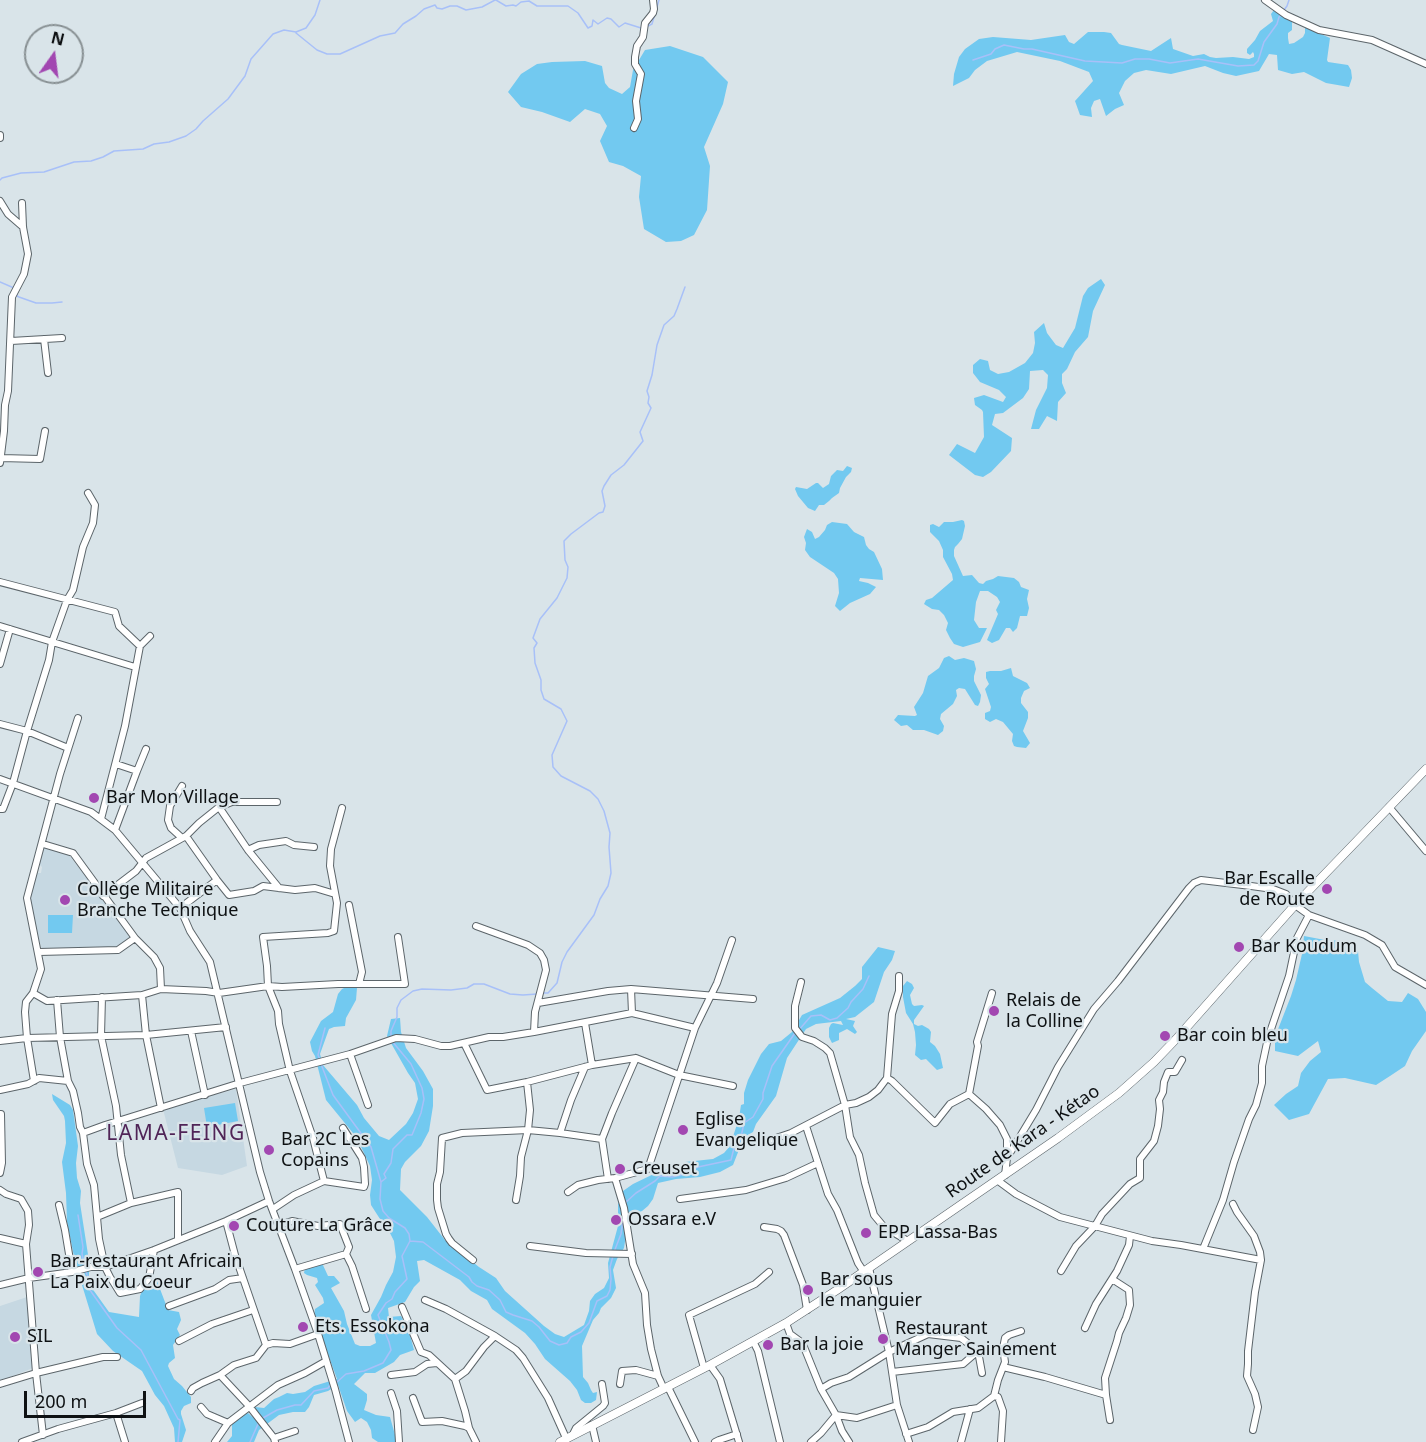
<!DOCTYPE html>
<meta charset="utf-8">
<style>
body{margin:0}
#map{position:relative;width:1426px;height:1442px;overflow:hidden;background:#d9e4e9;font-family:"Noto Sans",sans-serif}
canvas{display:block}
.north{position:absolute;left:24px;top:24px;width:60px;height:60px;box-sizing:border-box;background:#d9e4e9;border:2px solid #889093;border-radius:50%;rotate:14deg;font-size:16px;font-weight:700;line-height:24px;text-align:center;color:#0e1113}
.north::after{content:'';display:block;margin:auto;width:21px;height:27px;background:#a247b1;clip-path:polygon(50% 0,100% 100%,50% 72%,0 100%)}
.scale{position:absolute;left:24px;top:1391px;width:122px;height:27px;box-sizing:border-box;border:3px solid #0e1113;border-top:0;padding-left:8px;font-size:18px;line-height:21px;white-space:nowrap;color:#0e1113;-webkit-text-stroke:4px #d9e4e9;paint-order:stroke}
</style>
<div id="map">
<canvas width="1426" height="1442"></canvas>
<div class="north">N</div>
<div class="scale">200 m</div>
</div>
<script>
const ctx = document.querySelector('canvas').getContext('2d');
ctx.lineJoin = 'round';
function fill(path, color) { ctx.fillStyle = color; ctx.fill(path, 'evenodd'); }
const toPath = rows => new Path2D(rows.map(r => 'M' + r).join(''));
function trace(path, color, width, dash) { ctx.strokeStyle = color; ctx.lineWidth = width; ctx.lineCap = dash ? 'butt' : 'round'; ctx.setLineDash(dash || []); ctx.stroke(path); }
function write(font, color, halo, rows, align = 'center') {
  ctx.font = font + ' "Noto Sans",sans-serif'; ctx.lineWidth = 4.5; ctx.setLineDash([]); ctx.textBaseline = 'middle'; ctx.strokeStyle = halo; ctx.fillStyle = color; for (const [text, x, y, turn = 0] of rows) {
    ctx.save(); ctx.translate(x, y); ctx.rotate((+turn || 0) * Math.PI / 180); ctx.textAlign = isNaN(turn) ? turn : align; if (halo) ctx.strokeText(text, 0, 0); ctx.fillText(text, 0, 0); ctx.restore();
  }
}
const built = toPath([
 [44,847,69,855,131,936,119,947,44,950,41,947,29,898,36,873,41,873,42,867,39,864],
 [236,1089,247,1166,222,1175,178,1168,163,1109],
 [27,1297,33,1368,0,1381,0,1306]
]);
const green = toPath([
 [1274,10,1292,20,1292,30,1288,33,1288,38,1289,44,1294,43,1303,37,1305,33,1305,27,1330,38,1327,60,1328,62,1348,65,1351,70,1352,78,1349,87,1326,83,1304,72,1292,74,1278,70,1277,55,1269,54,1259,71,1236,76,1223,73,1205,66,1171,74,1146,70,1134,73,1125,81,1119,93,1124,105,1115,109,1106,116,1100,99,1094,101,1091,108,1092,117,1080,115,1075,101,1093,81,1089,72,1060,61,1017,52,987,61,975,70,969,78,953,86,954,74,959,57,965,49,979,39,993,37,1031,40,1065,35,1069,42,1074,44,1088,32,1104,32,1111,33,1119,44,1122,45,1151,51,1171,38,1173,49,1193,56,1204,54,1210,57,1216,58,1233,57,1249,59,1254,57,1254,54,1253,52,1250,55,1247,53,1247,49,1255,40,1260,31,1273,21,1271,14],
 [670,46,703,57,728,82,723,104,704,147,710,166,707,210,694,235,681,241,666,242,644,229,639,197,641,176,623,166,609,162,600,141,607,126,600,114,585,109,570,122,542,112,521,107,508,92,521,74,537,64,552,62,585,61,602,66,605,83,609,88,622,94,630,87,633,70,645,50],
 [1101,279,1105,285,1093,311,1088,337,1075,352,1067,369,1062,374,1062,383,1066,393,1058,402,1057,421,1047,416,1039,429,1031,429,1036,410,1047,388,1048,375,1043,370,1030,371,1029,389,1023,398,1003,413,995,414,992,425,1012,438,1011,451,991,472,983,477,975,475,949,455,957,444,975,453,984,437,983,412,982,410,975,405,974,398,984,395,1003,402,1006,397,999,390,980,382,973,373,973,365,980,359,988,361,990,370,998,374,1009,372,1025,363,1033,353,1035,343,1034,332,1044,323,1047,333,1056,345,1063,348,1075,328,1083,296,1088,288],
 [847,466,852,468,851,472,846,477,840,488,839,493,832,498,829,501,824,505,819,505,815,511,808,508,798,496,795,489,796,487,807,489,816,483,818,483,823,488,829,484,831,476,837,470,843,471],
 [962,520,964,521,965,526,962,539,958,544,955,547,954,550,954,556,963,576,972,575,979,583,983,584,986,581,993,579,998,576,1014,578,1019,582,1021,587,1029,590,1027,599,1029,608,1027,616,1020,616,1017,628,1013,632,1010,628,1006,628,999,640,992,643,987,640,998,614,996,610,1000,602,997,597,988,591,980,591,976,602,974,620,979,628,987,628,980,642,963,647,954,644,950,638,946,630,948,623,944,615,939,610,932,609,924,604,926,600,932,598,953,580,952,574,943,557,943,550,939,541,930,532,930,525,933,524,939,527,944,522,953,522],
 [832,522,847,524,854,532,864,537,866,545,869,549,874,552,882,569,883,580,860,578,859,581,868,583,876,587,870,594,850,603,840,611,835,606,839,593,838,579,834,573,810,557,805,550,806,543,804,537,807,529,812,532,815,539,819,537,825,530,827,525],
 [949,656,955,660,964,658,974,661,976,669,974,676,974,681,981,695,980,702,978,706,975,705,965,689,959,688,956,690,957,696,953,704,941,714,940,719,944,726,943,731,938,735,924,730,913,730,907,725,901,726,894,720,898,715,915,716,917,715,914,707,923,693,928,676,939,668,944,658],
 [1011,668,1013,676,1027,683,1030,688,1024,691,1021,698,1021,703,1028,712,1028,718,1023,731,1030,743,1026,748,1017,747,1014,746,1012,741,1013,734,1003,722,996,719,990,722,985,719,985,713,990,711,991,707,985,689,989,684,986,678,986,672,990,671,1001,671],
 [48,915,73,915,72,933,48,933],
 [1304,936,1325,940,1346,941,1358,951,1359,962,1365,982,1372,988,1388,1001,1402,1002,1408,993,1418,999,1426,1012,1426,1031,1412,1051,1405,1066,1390,1076,1376,1085,1345,1078,1328,1079,1309,1114,1289,1120,1274,1105,1286,1094,1298,1086,1301,1073,1310,1061,1321,1052,1318,1041,1298,1056,1275,1051,1275,1037,1291,996,1296,980,1302,954],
 [878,947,895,951,892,960,884,972,874,1002,855,1017,846,1019,855,1021,853,1026,857,1032,855,1034,847,1029,839,1033,839,1040,832,1043,829,1037,829,1028,831,1024,833,1023,843,1025,841,1021,816,1024,806,1029,787,1058,776,1096,756,1124,753,1132,744,1137,733,1165,720,1172,700,1177,676,1179,658,1183,653,1199,648,1206,642,1211,629,1216,624,1248,617,1259,613,1270,616,1288,611,1298,601,1308,599,1313,593,1320,582,1346,583,1377,588,1383,591,1390,593,1393,597,1392,596,1400,591,1403,585,1403,581,1400,577,1390,570,1381,545,1359,535,1344,525,1333,492,1309,487,1300,471,1291,460,1280,424,1260,417,1261,420,1281,414,1287,405,1302,388,1308,389,1317,401,1316,409,1331,414,1350,400,1355,394,1362,375,1373,365,1373,354,1384,367,1394,367,1400,364,1410,376,1415,390,1417,397,1442,378,1442,372,1438,371,1430,367,1422,361,1418,355,1422,347,1411,338,1385,328,1391,314,1395,309,1407,305,1412,293,1412,279,1415,259,1430,254,1442,227,1442,232,1436,232,1423,242,1416,248,1413,256,1420,259,1416,255,1407,264,1408,274,1399,279,1397,287,1393,293,1394,305,1392,314,1386,337,1379,314,1316,315,1309,324,1303,323,1298,315,1285,318,1282,317,1278,307,1275,304,1273,305,1268,322,1263,328,1276,334,1276,340,1283,331,1288,344,1311,347,1324,355,1344,360,1346,370,1346,376,1343,371,1315,381,1297,386,1285,393,1272,396,1257,394,1241,388,1229,380,1219,371,1205,370,1195,372,1180,370,1166,357,1138,326,1100,315,1056,312,1051,310,1042,321,1021,333,1012,338,994,342,989,348,986,357,988,356,1000,346,1018,345,1026,334,1027,329,1029,320,1054,323,1065,357,1105,364,1118,379,1136,389,1140,406,1124,413,1113,418,1099,415,1083,408,1073,387,1036,391,1019,400,1018,401,1032,406,1048,423,1071,433,1089,433,1106,429,1131,421,1146,405,1162,401,1169,400,1190,427,1217,445,1240,479,1267,496,1278,505,1291,544,1326,555,1334,564,1337,584,1325,589,1311,590,1301,595,1294,604,1288,609,1278,608,1263,618,1226,618,1204,623,1191,633,1184,662,1170,675,1168,685,1162,713,1159,724,1153,730,1146,739,1118,741,1105,744,1104,744,1093,748,1080,761,1054,769,1044,781,1041,792,1032,802,1015,840,998,855,986,862,979,862,967],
 [907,981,912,984,914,988,910,995,912,1004,914,1006,922,1005,924,1006,914,1020,914,1024,918,1026,922,1025,929,1029,931,1032,930,1042,935,1046,940,1054,943,1068,937,1070,926,1059,921,1060,915,1055,916,1045,915,1032,913,1024,906,1013,903,997,903,986],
 [52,1094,70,1105,73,1110,78,1146,76,1163,77,1178,81,1191,80,1203,89,1261,89,1284,109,1312,139,1317,140,1296,143,1288,157,1281,168,1310,179,1312,181,1320,177,1329,180,1335,173,1345,175,1358,169,1363,168,1366,174,1379,182,1386,191,1397,191,1403,184,1406,181,1411,181,1414,186,1430,182,1442,175,1442,174,1428,164,1406,155,1395,142,1371,113,1351,97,1334,82,1285,86,1282,86,1278,82,1266,78,1267,76,1266,67,1222,66,1193,62,1162,66,1143,65,1121,64,1116,53,1100],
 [235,1103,238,1121,207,1127,204,1108]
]);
const stream = toPath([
 [496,0,506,6,513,5,516,6,521,2,529,1,537,6,568,6,578,13,588,28,592,26,593,20,598,24,607,18,611,19,619,27,625,23,641,28],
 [1284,10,1287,6,1289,0],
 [646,27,652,24,659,0],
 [296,33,317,50,327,54,340,54,380,36,395,33,403,24,416,16,424,9,435,5,437,8,442,9,450,6,457,6,466,10,482,7,495,0],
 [973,60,991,54,995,49,1004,45,1024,49,1032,49,1085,61,1122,63,1135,59,1149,59,1170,63,1198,59,1238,66,1254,65,1258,61,1264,42,1277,24,1279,17,1282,14],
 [0,180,2,178,21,173,44,172,74,162,91,161,103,157,114,151,143,149,154,144,169,142,186,136,196,129,203,121,228,99,245,76,251,59,273,34,284,30,296,32,306,28,315,15,320,0],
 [0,282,14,288],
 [17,292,17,296,19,297,36,303,52,303,62,302],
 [541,993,548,993,557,983,562,962,567,952,594,915,600,899,608,886,611,873,609,847,610,833,604,811,598,799,590,791,561,776,553,767,552,755,567,721,561,709,544,699,541,690,541,680,535,663,534,648,537,643,533,638,540,619,557,598,567,578,568,567,565,560,564,541,571,534,599,513,603,512,605,506,602,491,604,486,611,475,624,465,643,441,640,432,651,408,648,403,649,397,647,391,652,375,657,345,664,325,674,316,677,309,685,287],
 [798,1031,811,1016,821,1015,830,1020,837,1018,848,1008,851,1002,863,989,869,976],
 [391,1036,391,1031,397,1017,397,1008,401,1000,413,991,422,989,451,990,467,988,474,984,484,984,510,994,523,995,537,994],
 [320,1060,318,1055,325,1028],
 [321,1064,333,1095,371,1147,381,1182,380,1199,383,1211,389,1218,405,1228,409,1234,410,1241,402,1256,407,1279,395,1292,392,1299,386,1303,378,1315,389,1342,391,1350,383,1363,364,1371,346,1374,337,1382],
 [381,1182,386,1178,384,1174,391,1163,393,1149,407,1135,412,1135,421,1113,424,1099,422,1088,411,1064,392,1041],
 [625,1203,636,1193,655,1181,660,1176,672,1177,681,1175,682,1170,693,1169,698,1167,731,1160,734,1148,738,1146,741,1137,744,1123,753,1117,763,1099,763,1093,772,1066,795,1033],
 [78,1215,83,1247,82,1254,85,1267],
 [410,1241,423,1242,469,1277,472,1282,477,1286,489,1290,500,1300,506,1312,513,1315,532,1321,539,1327,550,1341,559,1345,567,1343,571,1337,581,1332,589,1323,597,1301,607,1296,610,1290,611,1279,610,1267,613,1256],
 [614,1252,621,1234,623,1219],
 [86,1272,88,1277,86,1284,92,1293,117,1328,141,1350,178,1419,180,1420,178,1442],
 [263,1418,277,1410,295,1405,301,1405,314,1391,328,1388,330,1385],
 [250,1442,258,1424]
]);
const minor = toPath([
 [1265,0,1286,15,1319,30,1372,40,1426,64],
 [634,128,638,119,636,101,641,74,635,64,635,57,637,46,643,37,645,23,653,13,654,9,653,0],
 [0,135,0,138],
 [0,201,8,214,23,227],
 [44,339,48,373],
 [11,341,62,338],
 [1,458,40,459,45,431],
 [0,463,4,431,5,405,8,391,12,297,24,274,28,254,23,227,22,203],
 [0,582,115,612,119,626,140,646,125,726,101,819],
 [0,626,135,667],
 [140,646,150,636],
 [0,664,10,629],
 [0,724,27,731,68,748],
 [116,764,137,771,146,749],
 [0,779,91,812,115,830,180,908,190,931,210,962,260,1172,269,1201,295,1269,318,1334,335,1389,349,1442],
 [219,807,248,850,279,888],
 [1389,807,1426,851],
 [0,809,3,809,13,783,27,731,49,660,52,642,67,600,73,590,83,547,93,523,95,505,88,493],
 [115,830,137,771],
 [186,836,217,880,229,895,254,891,263,886,295,890,315,888,335,894],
 [182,838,171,828,168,820,170,806,182,786],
 [43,844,73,853,135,938,154,957,160,968,161,989],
 [248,850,259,845,286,841,294,845,314,847],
 [103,896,136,871,146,858,186,836,199,823,219,807,232,802,277,802],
 [349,905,362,972,359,984],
 [180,908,217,880],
 [476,926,528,945,540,953,544,960,546,970,535,1012,534,1032],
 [39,952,118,950,135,938],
 [801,982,795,1006,795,1028,802,1037,814,1041,825,1048,830,1053,845,1105,850,1137,859,1155,865,1183,874,1215,884,1227,908,1241],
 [631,989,632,1013],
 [33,993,47,1001,142,995,161,989,206,991,219,993,268,986,282,987,338,984,405,984,398,937],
 [142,995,146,1035,161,1108],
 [102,997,101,1036,116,1106,121,1155,131,1203],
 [57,1000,60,1037,68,1081],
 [538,1003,608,991,631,989,753,999],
 [585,1023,592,1065],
 [191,1031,205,1095],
 [0,1041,27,1038,146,1035,226,1027],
 [464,1043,487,1090,527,1082,592,1065,636,1058,679,1075,733,1086],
 [350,1054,368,1105],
 [887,1078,892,1081,935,1123,950,1104,969,1094],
 [34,1081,27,1038,25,1012,26,1002,33,993,41,969,27,898,60,774,78,718],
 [0,1090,28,1084,39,1078,68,1081,73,1091,78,1113,80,1127,83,1133,87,1164,94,1185,99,1239,105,1267,110,1277,120,1293,140,1289,149,1278,154,1250],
 [969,1094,978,1046,977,1042,992,993],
 [969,1094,986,1109,1000,1125,1007,1139,1007,1158,1005,1175],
 [806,1126,828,1194,837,1210,858,1263,864,1272],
 [83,1133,105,1125,240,1083,350,1054,396,1038,415,1039,441,1046,450,1046,489,1037,503,1037,534,1032,632,1013,695,1028],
 [560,1133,571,1100,585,1067],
 [761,1143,791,1133,845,1105,856,1103,869,1097,878,1090,887,1078,892,1014,899,991,899,976],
 [1007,1158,1036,1110,1058,1067,1094,1009,1118,981,1189,888,1194,883,1201,880,1251,886,1273,889,1286,894,1295,905,1309,915,1365,935,1382,945,1395,967,1426,985],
 [0,1173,2,1163,1,1114],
 [615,1178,624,1208,633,1264,645,1293,647,1325,651,1349,658,1376,664,1389],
 [608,1179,602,1139,612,1113,636,1058],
 [997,1180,1016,1194,1060,1217,1152,1241,1181,1245,1261,1260],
 [324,1181,313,1138,290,1071,279,1024,278,1011,268,986,267,966,263,937,328,933,334,931,337,903,330,866,331,849,342,808],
 [0,1190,6,1194,21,1199,28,1211,29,1225,26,1244,36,1373,0,1384],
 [568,1192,578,1185,598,1180,615,1178,648,1169,695,1028,717,983,732,940],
 [680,1199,746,1190,786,1178,818,1163],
 [516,1200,520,1176,521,1157,528,1130,530,1110,527,1082],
 [1233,1204,1237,1212,1254,1236,1260,1252,1261,1260,1255,1292,1248,1351,1248,1364,1247,1376,1255,1394,1258,1407,1253,1430],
 [59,1205,65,1230,72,1272],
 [273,1209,294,1195,324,1181,364,1187,365,1184,364,1167,362,1158,343,1128],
 [97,1217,131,1203,178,1192,178,1240],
 [226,1221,235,1255,266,1345,256,1358,234,1365,220,1375,249,1406,274,1438,275,1442],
 [279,1225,292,1221,318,1226,340,1224,349,1247,346,1254,295,1269],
 [764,1227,777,1229,781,1231,784,1235,803,1285,807,1310],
 [0,1238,26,1244],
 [530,1246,586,1253,632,1254],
 [1203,1249,1223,1200,1234,1162,1249,1119,1256,1105,1262,1083,1262,1066,1268,1038,1289,976,1297,938,1309,915],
 [346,1254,352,1266,366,1309],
 [473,1260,452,1243,449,1239,446,1234,438,1208,437,1200,437,1184,440,1172,442,1138,462,1133,528,1130,560,1133,602,1139],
 [869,1268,889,1352,928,1334,961,1338,978,1351,982,1373],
 [1061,1271,1076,1246,1095,1226,1102,1214,1130,1184,1140,1178,1140,1159,1154,1141,1158,1126,1160,1109,1159,1100,1163,1092,1164,1082,1168,1072,1175,1072,1182,1060],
 [0,1285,29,1278,72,1272,91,1267,105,1267,154,1250,226,1221,269,1201],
 [425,1300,446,1309,495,1336,484,1347,466,1371,455,1379],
 [169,1306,215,1289,229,1280,243,1278],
 [402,1307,421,1352,429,1355,455,1379,465,1411,469,1428,476,1442],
 [786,1323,790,1334,801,1342,804,1347,821,1389,836,1415,842,1431,849,1442],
 [1085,1328,1096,1304,1117,1271,1129,1245,1130,1236],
 [495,1336,516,1350,523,1358,548,1398,566,1438],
 [179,1341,212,1324,253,1310],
 [753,1341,758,1351,780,1442],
 [266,1345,273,1343,290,1344,318,1334],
 [710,1365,720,1379,739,1442],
 [1003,1367,1045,1377,1106,1395],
 [704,1368,689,1315,755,1284,769,1272],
 [892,1372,963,1364,978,1351],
 [391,1375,415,1372,427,1364,437,1363],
 [620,1384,622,1371,636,1370,658,1376],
 [668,1387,695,1442],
 [821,1389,831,1383,849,1377,889,1352,897,1405,909,1442],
 [191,1391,193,1388,202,1383,220,1375],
 [391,1393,397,1411,399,1442],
 [994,1396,998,1397,1003,1411,1001,1442],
 [413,1398,422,1422,442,1421,465,1426,469,1428],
 [201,1407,207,1414,228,1423,278,1385,305,1373,326,1361],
 [116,1413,125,1442],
 [1110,1420,1106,1395,1105,1378,1117,1341,1119,1333,1126,1318,1130,1305,1129,1290,1112,1279],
 [592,1425,596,1442],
 [573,1434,576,1428,603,1406,605,1403,602,1384],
 [906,1434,928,1427,953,1412,978,1408,994,1396,998,1380,1005,1362,1003,1348,1005,1338,1009,1335,1021,1331],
 [43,1435,36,1373,103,1357,117,1357],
 [274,1438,295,1431],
 [22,1442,58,1429,116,1413,142,1403],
 [215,1442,228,1423],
 [715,1442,719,1440,737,1434],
 [811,1442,821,1433,836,1415,857,1418,897,1405],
 [961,1442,970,1409]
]);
const major = toPath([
 [560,1442,710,1365,786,1323,837,1290,1058,1138,1119,1093,1154,1062,1178,1037,1295,905,1426,769]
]);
const markers = [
 [94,798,6,"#a247b1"],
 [1327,889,6,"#a247b1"],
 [65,900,6,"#a247b1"],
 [1239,947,6,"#a247b1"],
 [994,1011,6,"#a247b1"],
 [1165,1036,6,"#a247b1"],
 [683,1130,6,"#a247b1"],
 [269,1150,6,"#a247b1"],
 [620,1169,6,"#a247b1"],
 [616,1220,6,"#a247b1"],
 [234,1226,6,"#a247b1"],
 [866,1233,6,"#a247b1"],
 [38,1272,6,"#a247b1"],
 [808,1290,6,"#a247b1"],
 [303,1327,6,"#a247b1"],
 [15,1337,6,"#a247b1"],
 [883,1339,6,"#a247b1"],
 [768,1345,6,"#a247b1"]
];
const poiNames = [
 ["Bar Mon Village",106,798],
 ["Bar Escalle",1315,879,"right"],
 ["de Route",1315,900,"right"],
 ["Collège Militaire",77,890],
 ["Branche Technique",77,911],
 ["Bar Koudum",1251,947],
 ["Relais de",1006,1001],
 ["la Colline",1006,1022],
 ["Bar coin bleu",1177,1036],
 ["Eglise",695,1120],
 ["Evangelique",695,1141],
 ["Bar 2C Les",281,1140],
 ["Copains",281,1161],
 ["Creuset",632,1169],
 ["Ossara e.V",628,1220],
 ["Couture La Grâce",246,1226],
 ["EPP Lassa-Bas",878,1233],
 ["Bar-restaurant Africain",50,1262],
 ["La Paix du Coeur",50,1283],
 ["Bar sous",820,1280],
 ["le manguier",820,1301],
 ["Ets. Essokona",315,1327],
 ["Restaurant",895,1329],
 ["Manger Sainement",895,1350],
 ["SIL",27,1337],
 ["Bar la joie",780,1345]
];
const streetNames = [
 ["Route de Kara - Kétao",1023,1142,-35]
];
const quarterNames = [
 ["LAMA-FEING",176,1134]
];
fill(built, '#c6d8e2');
fill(green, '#72c9f0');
trace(stream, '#a8c0f8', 1.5);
trace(minor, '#5c656a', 8);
trace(major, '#5c656a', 9);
trace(minor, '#fff', 6);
trace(major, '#fff', 8);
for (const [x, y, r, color] of markers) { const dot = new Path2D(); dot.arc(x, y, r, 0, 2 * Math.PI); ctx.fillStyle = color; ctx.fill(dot); trace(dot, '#d9e4e9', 2); }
write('18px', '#0e1113', '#d9e4e9', poiNames, 'left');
write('18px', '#0e1113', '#d9e4e9', streetNames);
ctx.letterSpacing = '1.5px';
write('21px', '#502457', '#d9e4e9', quarterNames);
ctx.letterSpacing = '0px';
</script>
